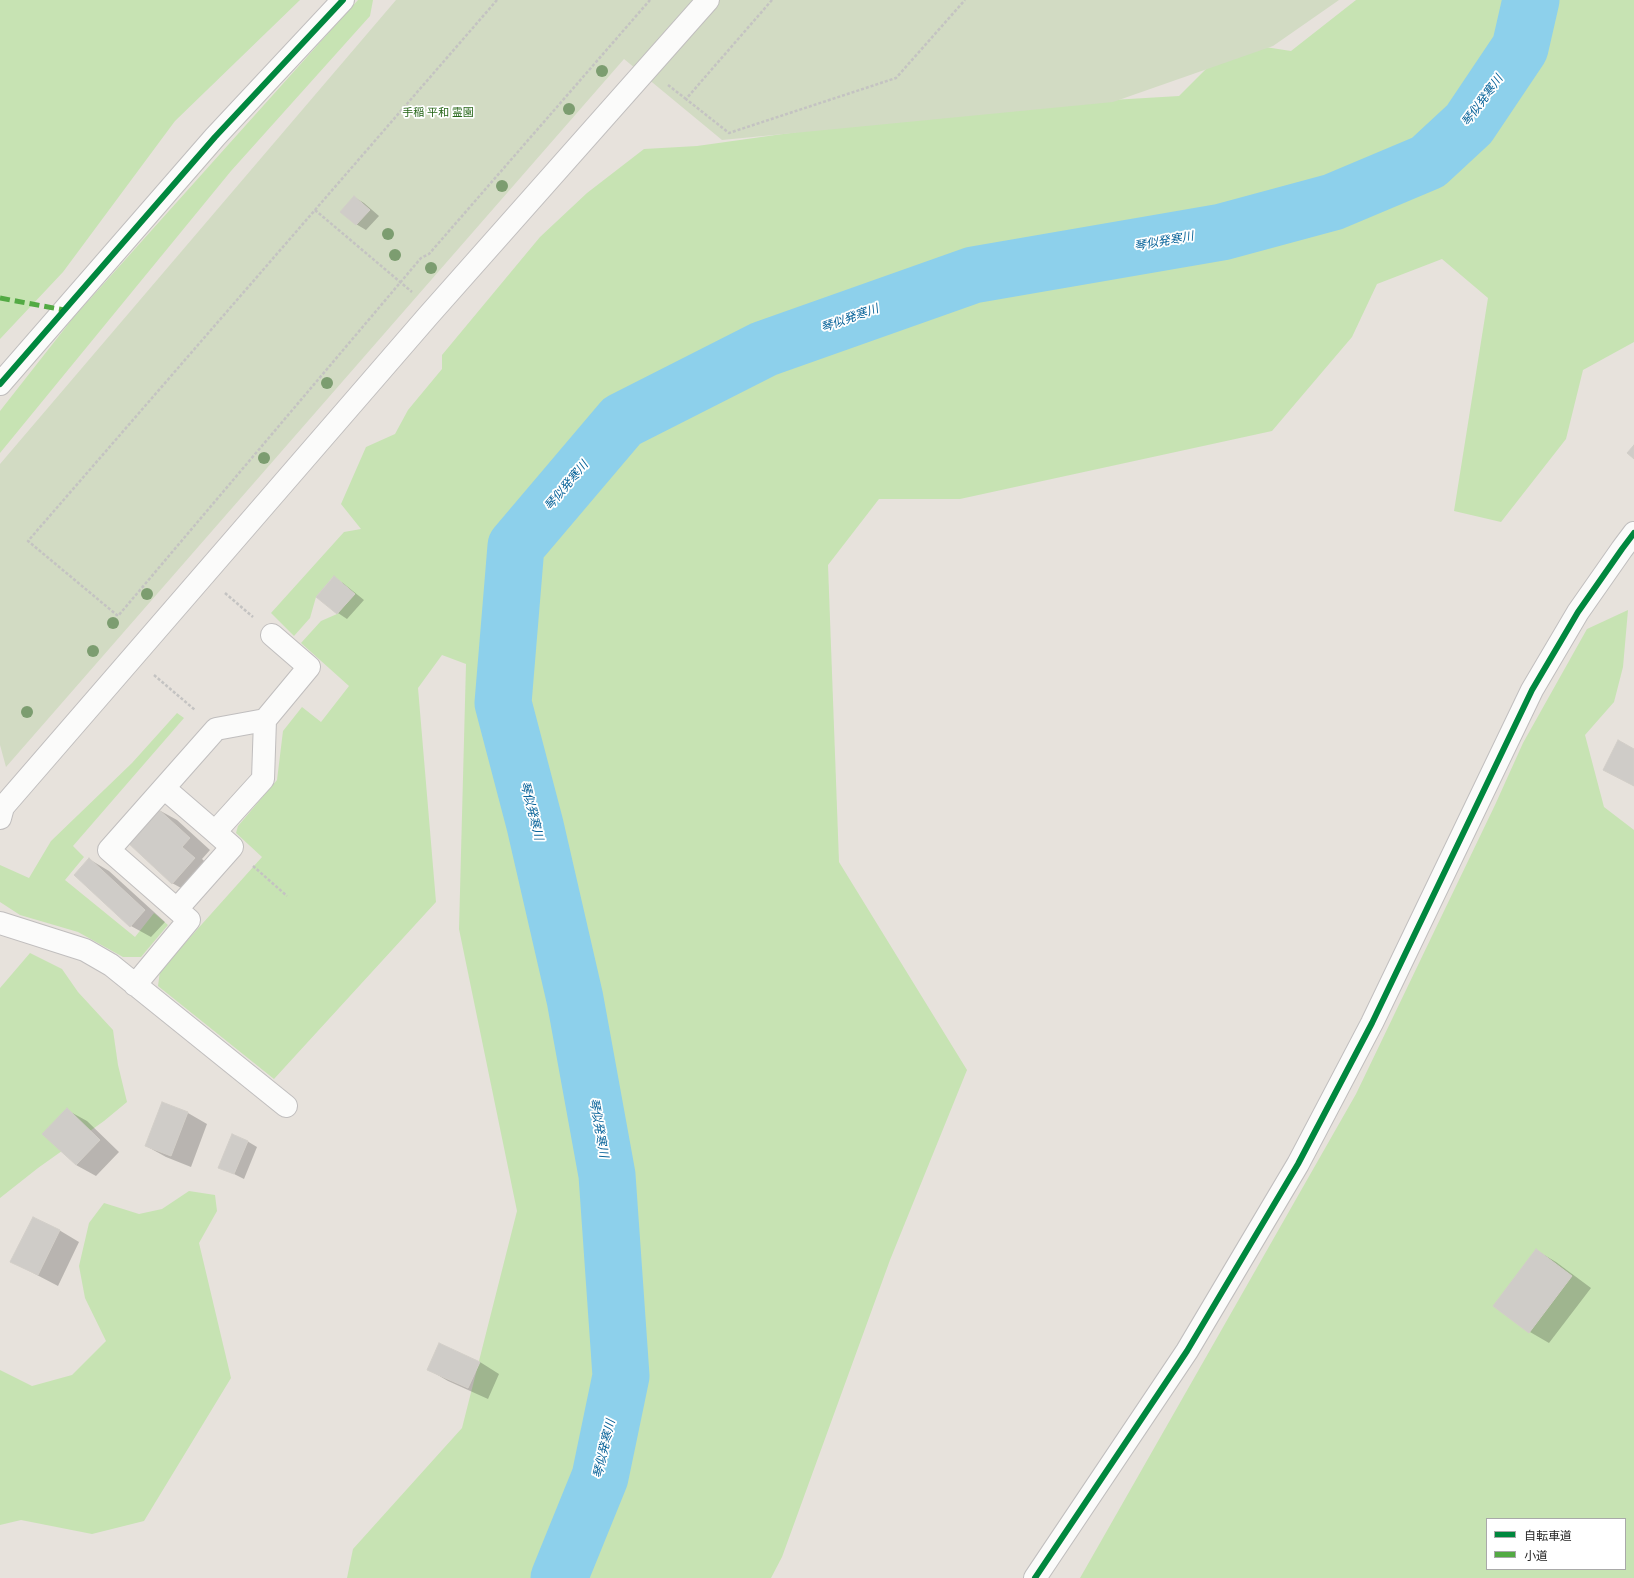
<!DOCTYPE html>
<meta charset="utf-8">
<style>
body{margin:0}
#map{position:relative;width:1634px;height:1578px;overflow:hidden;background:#e7e2dc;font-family:Roboto,"Noto Sans JP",sans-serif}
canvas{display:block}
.legend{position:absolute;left:1486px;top:1518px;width:140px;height:52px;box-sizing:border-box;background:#fff;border:1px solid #a9a9a9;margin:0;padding:5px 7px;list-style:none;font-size:12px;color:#272727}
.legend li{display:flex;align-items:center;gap:8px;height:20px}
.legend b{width:20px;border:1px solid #a9a9a9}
</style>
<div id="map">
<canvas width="1634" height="1578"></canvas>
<ul class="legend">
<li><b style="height:5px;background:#00873e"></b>自転車道</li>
<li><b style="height:5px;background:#53aa44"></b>小道</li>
</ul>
</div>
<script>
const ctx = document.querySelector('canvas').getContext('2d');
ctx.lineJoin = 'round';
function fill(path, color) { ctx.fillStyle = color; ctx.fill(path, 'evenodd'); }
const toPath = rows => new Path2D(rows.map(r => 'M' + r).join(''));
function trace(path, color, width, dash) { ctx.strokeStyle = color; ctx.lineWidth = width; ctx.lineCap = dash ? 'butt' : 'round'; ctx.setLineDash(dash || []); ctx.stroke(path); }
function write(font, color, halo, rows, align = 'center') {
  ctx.font = font + ' Roboto,"Noto Sans JP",sans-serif'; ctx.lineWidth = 3.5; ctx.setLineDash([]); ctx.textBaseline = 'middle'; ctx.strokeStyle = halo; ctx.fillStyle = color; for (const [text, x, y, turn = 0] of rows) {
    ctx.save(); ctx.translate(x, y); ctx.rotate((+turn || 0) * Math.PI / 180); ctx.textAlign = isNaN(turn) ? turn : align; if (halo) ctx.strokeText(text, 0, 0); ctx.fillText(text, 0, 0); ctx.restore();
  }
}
const green = toPath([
 [0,0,300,0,175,121,63,272,0,339],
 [358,0,373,0,370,16,231,171,0,453,0,411,73,318],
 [1356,0,1634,0,1634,342,1583,370,1566,439,1501,522,1454,511,1488,298,1442,259,1377,284,1352,337,1272,431,960,499,879,499,828,565,839,862,967,1070,890,1260,782,1557,771,1578,347,1578,353,1549,462,1428,517,1211,459,929,466,664,442,655,418,688,436,902,274,1079,158,986,160,971,262,857,236,833,238,826,277,780,283,731,302,707,321,722,349,686,301,643,321,621,337,614,354,594,333,577,316,597,310,618,294,636,271,613,344,532,361,529,341,504,366,447,395,434,408,410,442,369,442,355,540,237,587,193,644,149,697,146,961,109,1179,96,1233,42,1291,51],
 [1628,610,1623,667,1614,702,1585,735,1604,807,1634,830,1634,1578,1080,1578,1356,1094,1495,805,1523,743,1587,629],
 [1487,1519,1625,1519,1625,1569,1487,1569],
 [177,713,184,718,73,846,84,857,65,880,135,937,154,913,168,925,141,957,123,957,78,932,20,915,0,902,0,865,29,878,51,841,132,763],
 [30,953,62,969,78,992,113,1030,118,1065,127,1102,104,1121,38,1168,0,1198,0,988],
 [189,1191,215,1195,217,1211,199,1243,231,1378,144,1521,92,1534,21,1520,0,1525,0,1370,32,1386,72,1375,106,1341,85,1298,79,1266,89,1223,104,1203,139,1214,162,1209]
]);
const cemetery = toPath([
 [396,0,1339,0,1273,46,1113,102,722,140,624,59,6,767,0,745,0,464]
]);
const shadow = toPath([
 [354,197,364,203,379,216,366,230,356,224],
 [334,578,343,583,364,600,347,619,338,613,318,597],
 [157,809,177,820,210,850,202,859,214,870,192,894,172,883],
 [89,859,109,871,165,922,151,937,131,926],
 [163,1103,188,1113,207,1124,191,1167,166,1157,146,1146],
 [67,1110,87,1121,119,1152,96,1176,76,1165],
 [247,1141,257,1147,244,1179,220,1167],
 [59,1230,79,1242,58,1286,12,1262],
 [1536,1250,1556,1262,1591,1288,1549,1343,1530,1332],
 [480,1362,499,1374,488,1399,448,1381,429,1370]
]);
const river = toPath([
 [559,1578,600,1477,621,1376,607,1175,575,999,535,825,503,703,516,546,622,421,764,349,973,275,1222,232,1333,202,1428,162,1469,124,1520,48,1531,0]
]);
const building = toPath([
 [354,196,370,210,356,225,340,212,354,196],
 [1634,445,1634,459,1627,453,1634,445],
 [334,576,355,594,337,614,316,597,334,576],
 [1618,740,1634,749,1634,786,1603,770,1618,740],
 [157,808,190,838,182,847,195,858,172,884,126,841,157,808],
 [89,858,145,910,130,927,74,875,89,858],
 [162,1102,188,1112,171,1156,145,1146,162,1102],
 [67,1108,100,1140,76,1165,42,1134,67,1108],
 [232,1134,248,1141,234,1174,218,1168,232,1134],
 [33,1217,60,1230,38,1275,10,1262,33,1217],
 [1536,1249,1572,1276,1529,1333,1493,1306,1536,1249],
 [439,1343,480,1362,468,1388,427,1370,439,1343]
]);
const path = toPath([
 [497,0,28,541,118,616,421,258,429,254,650,0],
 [772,0,686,99,729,133,896,78,965,0],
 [668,85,686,99],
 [315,210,412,292],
 [225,593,253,617],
 [154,675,195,710],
 [253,866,287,896]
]);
const minor = toPath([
 [0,384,215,137,343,0],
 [164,788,215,832],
 [0,818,3,807,428,316,708,0],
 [177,909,232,847,215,832,263,779,265,720],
 [0,923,85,950,111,965,286,1106],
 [135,985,189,920,109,850,216,729,265,720,309,667,272,635],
 [1035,1578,1187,1351,1298,1164,1372,1023,1532,690,1578,612,1622,549,1634,533]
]);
const quiet = toPath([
 [0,298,64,310]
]);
const cycleway = toPath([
 [0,384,215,137,343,0],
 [1035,1578,1187,1351,1298,1164,1372,1023,1532,690,1578,612,1622,549,1634,533]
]);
const trees = [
 [602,71],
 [569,109],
 [502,186],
 [388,234],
 [395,255],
 [431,268],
 [327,383],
 [264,458],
 [147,594],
 [113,623],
 [93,651],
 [27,712]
];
const parkNames = [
 ["手稲 平和 霊園",438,113]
];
const waterNames = [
 ["琴似発寒川",1483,101,-54],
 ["琴似発寒川",1164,242,-10],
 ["琴似発寒川",850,319,-20],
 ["琴似発寒川",567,486,-50],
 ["琴似発寒川",531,811,76],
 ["琴似発寒川",598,1128,80],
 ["琴似発寒川",605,1449,-77]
];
fill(green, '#c7e3b3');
fill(cemetery, '#d2dbc3');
fill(shadow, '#0003');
trace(river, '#8dd0eb', 57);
fill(building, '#cfccc8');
trace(building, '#d2cec8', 1);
trace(minor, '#c0bebe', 24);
trace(path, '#c4c3c2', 2.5, [3, 2]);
trace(minor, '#fbfbfa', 22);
trace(quiet, '#53aa44', 5, [10, 5]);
trace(cycleway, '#00873e', 6);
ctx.fillStyle = '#7c9d70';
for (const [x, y] of trees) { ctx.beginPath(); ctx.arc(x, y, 6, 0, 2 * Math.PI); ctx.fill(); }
write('11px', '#256517', '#fff', parkNames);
write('italic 12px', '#09649a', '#fff', waterNames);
</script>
